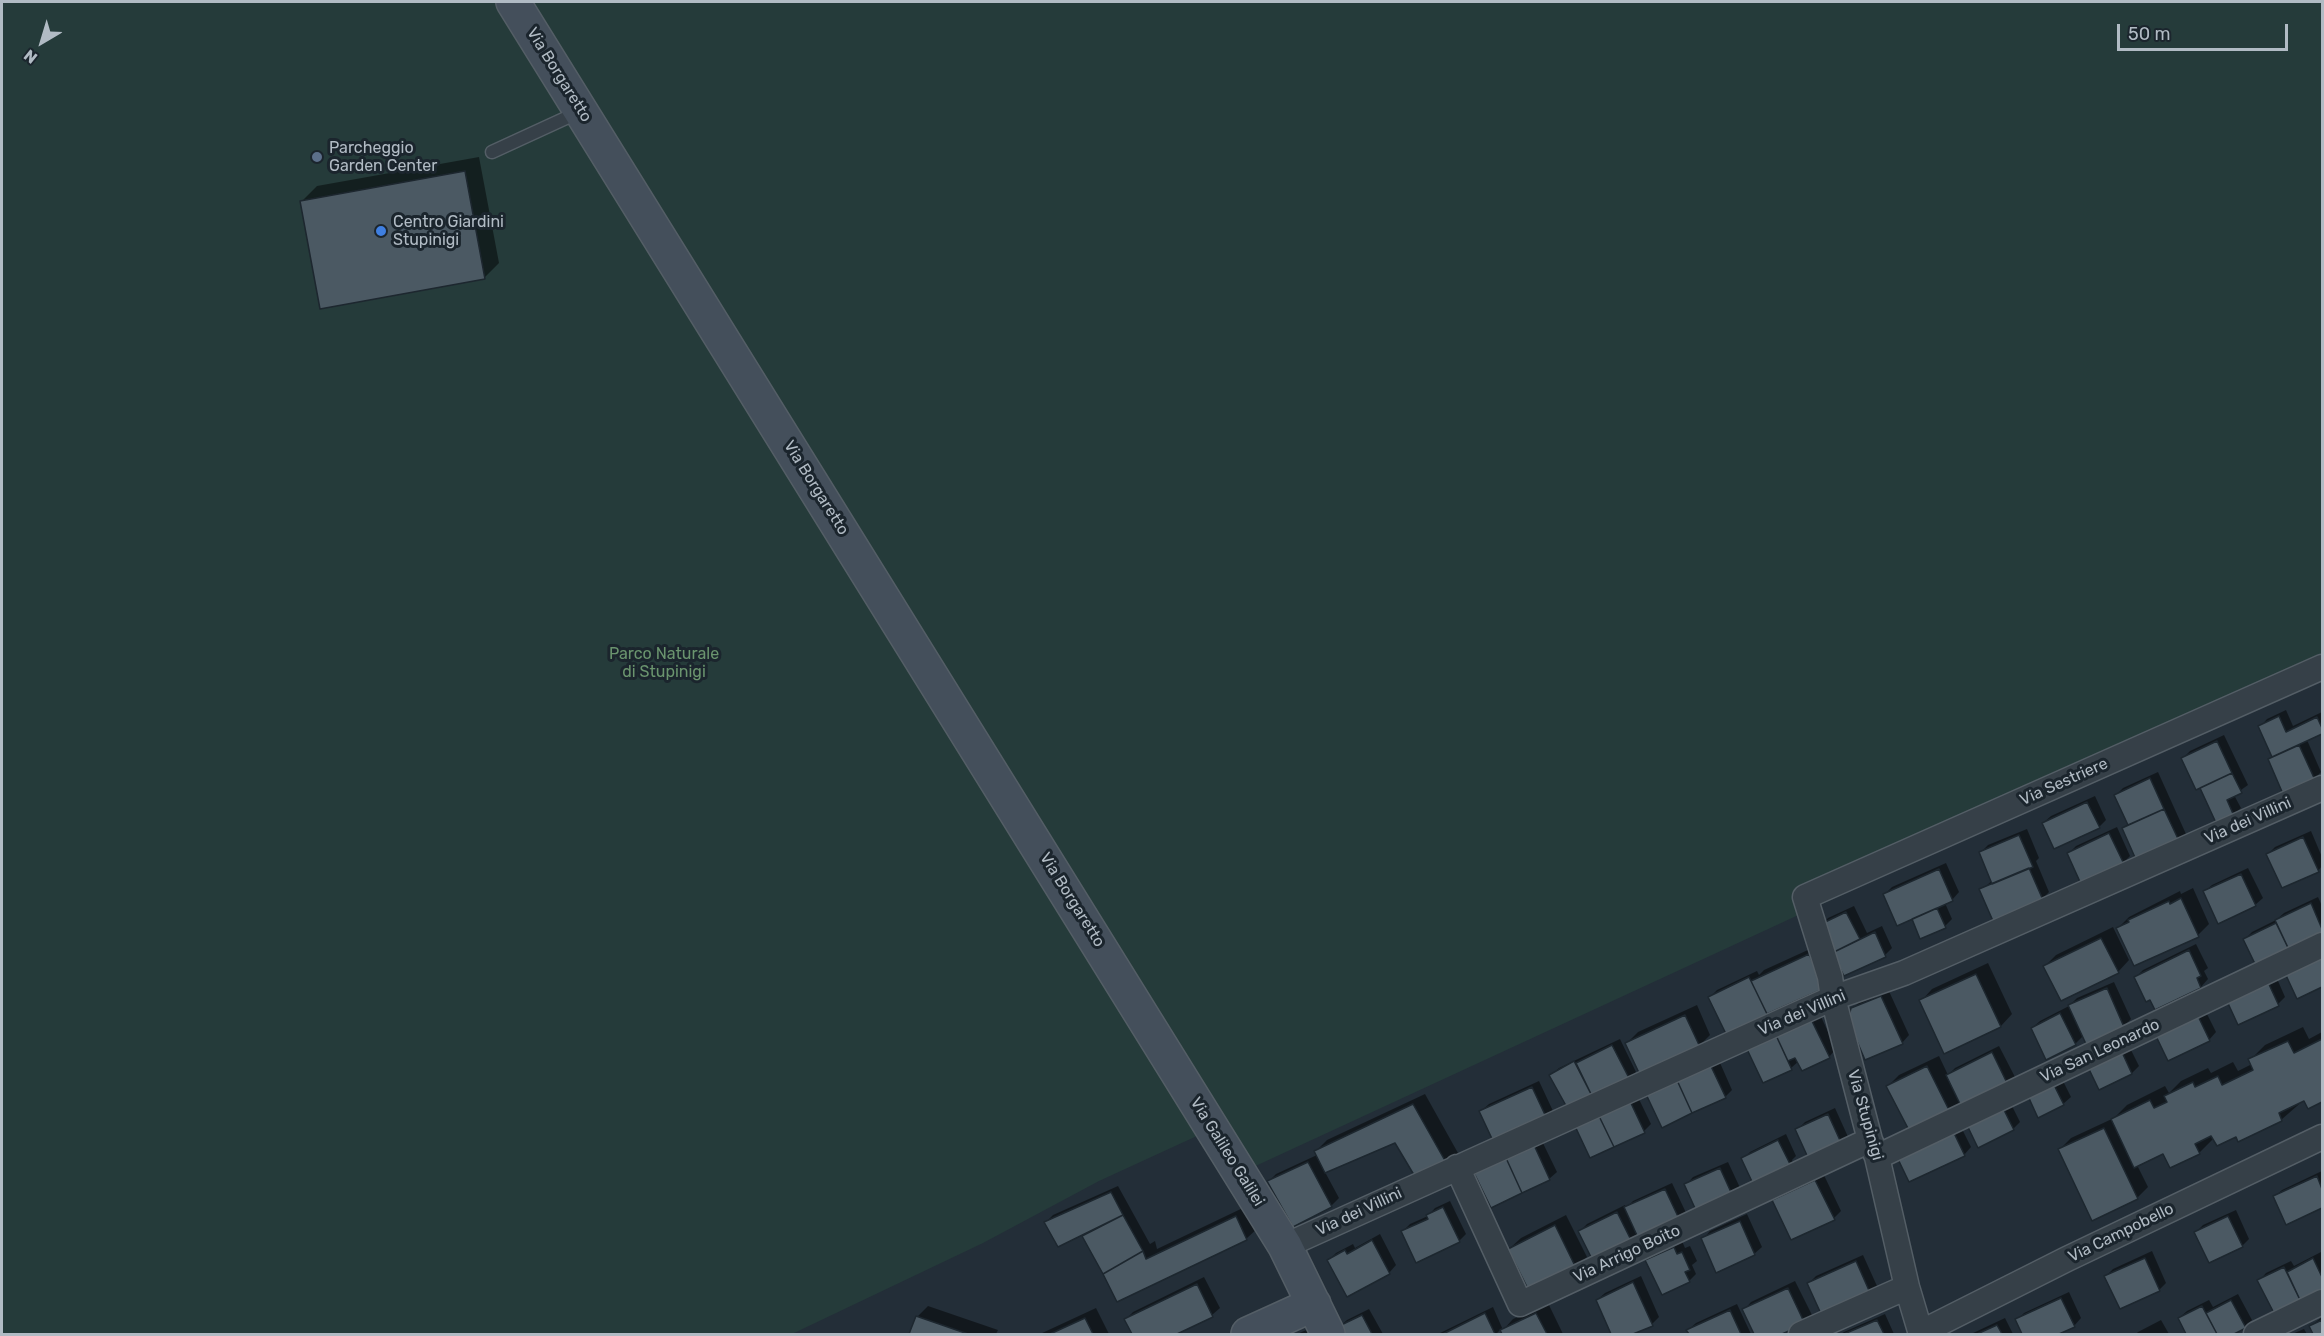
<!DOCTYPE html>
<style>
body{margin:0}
#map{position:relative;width:2324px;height:1336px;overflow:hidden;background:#232e38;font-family:Rubik,sans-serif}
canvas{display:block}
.frame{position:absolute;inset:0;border:3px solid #b1bbc4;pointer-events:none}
.north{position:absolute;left:12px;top:12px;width:60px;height:60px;-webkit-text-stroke:4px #1b252d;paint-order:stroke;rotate:218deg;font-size:16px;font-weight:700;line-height:24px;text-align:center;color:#b1bbc4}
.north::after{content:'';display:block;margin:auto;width:21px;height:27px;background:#b1bbc4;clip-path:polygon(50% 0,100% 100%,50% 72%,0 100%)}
.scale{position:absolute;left:2117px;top:24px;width:171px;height:27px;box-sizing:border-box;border:3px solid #b1bbc4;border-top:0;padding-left:8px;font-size:18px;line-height:21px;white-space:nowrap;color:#b1bbc4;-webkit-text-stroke:4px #1b252d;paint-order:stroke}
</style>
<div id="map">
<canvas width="2324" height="1336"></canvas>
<div class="frame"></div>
<div class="north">N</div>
<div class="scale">50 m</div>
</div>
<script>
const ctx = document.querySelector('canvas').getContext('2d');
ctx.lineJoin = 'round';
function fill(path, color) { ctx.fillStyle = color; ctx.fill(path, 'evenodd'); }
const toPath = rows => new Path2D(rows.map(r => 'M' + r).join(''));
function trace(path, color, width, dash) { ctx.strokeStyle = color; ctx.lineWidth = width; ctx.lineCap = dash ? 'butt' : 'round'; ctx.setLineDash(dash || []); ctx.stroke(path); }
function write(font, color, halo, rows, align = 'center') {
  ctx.font = font + ' Rubik,sans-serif'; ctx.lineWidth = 6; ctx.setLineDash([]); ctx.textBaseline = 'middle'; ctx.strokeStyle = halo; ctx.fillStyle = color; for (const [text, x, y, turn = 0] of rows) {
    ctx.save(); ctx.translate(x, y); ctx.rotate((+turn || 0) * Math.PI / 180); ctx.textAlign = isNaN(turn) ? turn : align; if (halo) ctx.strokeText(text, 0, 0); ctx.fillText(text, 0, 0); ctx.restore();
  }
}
const green = toPath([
 [2,2,2322,2,2322,673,1249,1169,1223,1124,1099,1181,983,1243,792,1334,2,1334]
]);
const shadow = toPath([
 [479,157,499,263,484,278,302,201,317,186],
 [2286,710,2293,726,2322,712,2322,732,2307,740,2321,772,2314,779,2269,760,2273,756,2260,727,2267,719],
 [2224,735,2248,785,2234,795,2241,808,2233,815,2201,786,2183,758,2190,751],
 [2158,772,2186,834,2179,842,2123,828,2129,823,2116,795,2123,788],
 [2095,796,2106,820,2099,827,2043,823,2051,816],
 [2117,827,2130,856,2123,863,2069,853,2076,846],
 [2027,829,2039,858,2036,861,2049,892,2042,899,1981,890,1993,880,1981,852,1988,845],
 [2311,831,2322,857,2322,866,2318,871,2268,854,2275,847],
 [1946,863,1959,892,1952,900,1945,903,1952,919,1945,926,1912,917,1885,894,1892,887],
 [2248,868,2263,898,2255,905,2204,892,2212,885],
 [2193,888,2209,924,2198,935,2118,928,2129,917,2180,891,2181,894],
 [2318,897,2322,906,2322,938,2259,968,2245,939,2252,932,2276,920,2284,913],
 [1854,906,1867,933,1882,926,1892,948,1885,955,1845,974,1821,926,1828,918],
 [2113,927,2129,960,2118,972,2045,966,2056,955],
 [1821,944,1835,976,1776,1010,1768,1017,1710,997,1717,990,1757,971,1759,975,1764,970],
 [2196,944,2208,968,2204,971,2208,979,2201,987,2156,1008,2136,977,2143,970],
 [1988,963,2012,1014,2001,1026,1945,1052,1921,1001,1932,989],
 [2275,974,2285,997,2278,1004,2239,1023],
 [2114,982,2131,1019,2124,1026,2087,1043,2084,1035,2075,1044,2032,1028,2040,1021,2069,1006,2077,998],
 [1888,989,1909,1035,1902,1043,1853,1009,1860,1001],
 [1697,1005,1710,1035,1699,1046,1627,1043,1638,1032],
 [1817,1008,1836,1049,1829,1057,1799,1061,1791,1068,1747,1045],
 [2204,1008,2216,1032,2209,1040,2169,1059],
 [2303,1027,2309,1039,2322,1032,2322,1100,2309,1107,2305,1099,2281,1120,2237,1135,2214,1138,2199,1153,2164,1152,2137,1165,2148,1187,2137,1198,2060,1149,2071,1138,2114,1118,2127,1105,2165,1086,2169,1093,2181,1081,2208,1068,2211,1073,2233,1062,2238,1071,2252,1064,2250,1060,2265,1045],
 [1620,1039,1636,1072,1629,1079,1570,1109,1551,1075,1559,1068],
 [2128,1044,2139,1066,2132,1073,2100,1088],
 [1999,1046,2015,1077,2007,1084,1961,1102,1950,1113,1888,1086,1899,1075,1939,1056,1948,1075,1955,1068],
 [1717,1056,1732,1090,1725,1097,1663,1126],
 [2061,1077,2071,1097,2063,1104,2037,1089],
 [1539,1081,1553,1111,1546,1118,1481,1111,1489,1104],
 [1636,1093,1651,1124,1644,1131,1591,1156],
 [1425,1094,1458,1153,1447,1164,1396,1141,1325,1172,1339,1198,1332,1205,1294,1225,1269,1181,1276,1174,1317,1155,1316,1151,1327,1140],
 [2009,1100,2020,1122,2013,1129,1979,1146],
 [1835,1108,1849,1139,1842,1146,1797,1130,1805,1122],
 [1960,1125,1971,1147,1964,1155,1910,1180],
 [1786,1134,1796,1156,1792,1160,1794,1164,1787,1171,1743,1159,1750,1152],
 [1541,1139,1557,1172,1549,1179,1476,1173],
 [1728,1162,1742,1192,1734,1199,1686,1185,1693,1177],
 [2322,1171,2322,1207,2286,1223,2274,1197,2282,1190],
 [1823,1173,1841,1211,1834,1218,1774,1201,1781,1193],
 [1672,1183,1688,1217,1633,1244,1580,1231,1587,1224,1625,1205,1626,1208,1633,1201],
 [1118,1186,1150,1244,1155,1241,1157,1249,1247,1206,1258,1228,1246,1239,1105,1273,1083,1234,1046,1222,1053,1215],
 [1450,1201,1466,1234,1459,1241,1403,1231,1410,1224,1428,1216,1435,1208],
 [2236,1210,2249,1239,2242,1246,2196,1232,2203,1225],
 [1747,1214,1762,1247,1754,1254,1703,1239,1710,1231],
 [1566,1215,1587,1257,1576,1268,1509,1249,1521,1238],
 [1380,1234,1396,1265,1389,1273,1329,1260,1336,1253,1353,1244,1355,1248],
 [1682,1241,1685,1248,1690,1246,1697,1261,1692,1265,1696,1274,1689,1281,1647,1261,1654,1253],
 [2152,1251,2166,1283,2159,1290,2106,1276,2113,1269],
 [2321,1252,2322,1256,2322,1289,2275,1313,2259,1281,2266,1273,2291,1261,2294,1266],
 [1863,1255,1877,1286,1870,1293,1809,1283,1816,1276],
 [1641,1276,1659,1317,1652,1324,1630,1334,1613,1334,1597,1300,1605,1293],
 [1204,1277,1220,1308,1212,1315,1174,1334,1133,1334,1126,1319,1133,1312],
 [1795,1281,1812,1315,1804,1322,1778,1334,1755,1334,1744,1310,1751,1302],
 [2069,1292,2081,1318,2074,1326,2055,1334,2024,1334,2017,1320,2024,1313],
 [2238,1294,2252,1320,2245,1327,2231,1334,2188,1334,2179,1318,2187,1311,2209,1300,2213,1307],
 [1548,1303,1563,1334,1504,1334,1501,1329,1496,1334,1438,1334,1493,1307,1503,1330,1513,1319],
 [1737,1304,1751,1334,1690,1334,1688,1330,1696,1323],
 [928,1306,998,1330,996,1334,911,1334,917,1317],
 [1096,1308,1109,1334,1040,1334],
 [1369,1309,1383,1334,1343,1334,1339,1327,1347,1320],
 [1885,1314,1894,1334,1841,1334,1844,1332],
 [2322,1317,2322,1334,2315,1334,2311,1326],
 [2005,1318,2013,1334,1971,1334],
 [2161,1320,2169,1334,2136,1334,2138,1332],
 [1311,1328,1314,1334,1297,1334],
 [2304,1329,2307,1334,2292,1334]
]);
const building = toPath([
 [465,171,485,279,320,309,300,201,465,171],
 [2279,716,2286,732,2317,717,2322,728,2322,734,2272,757,2258,726,2279,716],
 [2217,741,2232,773,2196,790,2181,758,2217,741],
 [2299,745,2315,780,2283,794,2268,759,2299,745],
 [2232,773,2242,793,2227,800,2234,816,2217,825,2200,788,2232,773],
 [2150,778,2164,809,2128,825,2114,795,2150,778],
 [2087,802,2100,828,2054,849,2042,823,2087,802],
 [2164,809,2180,843,2137,862,2122,828,2164,809],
 [2109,833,2124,864,2081,884,2067,853,2109,833],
 [2019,835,2033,867,1992,884,1979,852,2019,835],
 [2303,837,2319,872,2282,888,2266,854,2303,837],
 [2029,868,2043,900,1993,921,1979,889,2029,868],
 [1939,869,1953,901,1897,926,1883,894,1939,869],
 [2241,874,2256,906,2218,924,2203,891,2241,874],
 [2181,898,2199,937,2134,966,2116,928,2129,922,2128,920,2169,901,2170,904,2181,898],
 [2311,903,2322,929,2322,940,2291,954,2275,920,2311,903],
 [1937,908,1946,928,1920,939,1912,919,1937,908],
 [1846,912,1860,939,1832,953,1819,925,1846,912],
 [2276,923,2291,954,2258,970,2243,939,2276,923],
 [1875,932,1886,957,1844,976,1832,953,1875,932],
 [2101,938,2119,973,2061,1001,2043,966,2101,938],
 [2189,950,2201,976,2197,978,2201,988,2155,1010,2150,1000,2146,1002,2134,977,2189,950],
 [1809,954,1825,988,1767,1014,1751,981,1809,954],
 [2322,954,2322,987,2297,999,2284,971,2322,954],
 [1976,974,2001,1027,1944,1054,1919,1000,1976,974],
 [1749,977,1769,1018,1728,1038,1708,997,1749,977],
 [2267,980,2279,1006,2238,1025,2226,999,2267,980],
 [2107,988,2124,1027,2086,1044,2068,1005,2107,988],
 [1881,996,1903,1044,1865,1060,1848,1020,1851,1008,1881,996],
 [2060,1013,2076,1045,2046,1060,2031,1028,2060,1013],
 [2197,1014,2210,1041,2168,1061,2155,1034,2197,1014],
 [1685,1015,1700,1047,1640,1075,1625,1043,1685,1015],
 [1809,1015,1830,1058,1802,1071,1795,1058,1788,1061,1774,1031,1809,1015],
 [1774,1031,1792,1070,1763,1083,1745,1045,1774,1031],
 [2322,1039,2322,1102,2308,1109,2304,1101,2279,1113,2282,1121,2238,1142,2236,1137,2217,1146,2211,1136,2195,1144,2200,1154,2170,1168,2163,1154,2134,1168,2111,1119,2150,1100,2154,1108,2167,1102,2164,1096,2193,1082,2195,1087,2218,1076,2222,1085,2253,1070,2248,1059,2288,1041,2294,1053,2322,1039],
 [1612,1045,1630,1080,1593,1098,1576,1063,1612,1045],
 [2121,1050,2132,1074,2099,1090,2087,1065,2121,1050],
 [1992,1052,2008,1085,1962,1108,1946,1075,1992,1052],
 [1574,1061,1593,1098,1569,1111,1549,1075,1574,1061],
 [1709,1062,1726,1098,1692,1113,1676,1078,1709,1062],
 [1927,1066,1951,1114,1911,1134,1886,1086,1927,1066],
 [1676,1078,1692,1113,1662,1128,1645,1092,1676,1078],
 [2053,1083,2064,1105,2038,1118,2028,1096,2053,1083],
 [1532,1087,1547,1119,1494,1143,1479,1111,1532,1087],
 [1629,1099,1645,1133,1614,1147,1598,1114,1629,1099],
 [1413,1104,1448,1166,1417,1180,1395,1143,1325,1173,1314,1151,1413,1104],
 [2002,1106,2014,1130,1978,1148,1966,1123,2002,1106],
 [1598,1114,1614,1147,1590,1158,1574,1124,1598,1114],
 [1828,1114,1843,1147,1810,1162,1795,1129,1828,1114],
 [2104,1128,2138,1199,2092,1221,2058,1149,2104,1128],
 [1953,1131,1965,1156,1909,1182,1897,1157,1953,1131],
 [1778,1140,1790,1164,1785,1166,1788,1172,1755,1188,1741,1158,1778,1140],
 [1534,1145,1550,1180,1522,1193,1506,1158,1534,1145],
 [1506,1158,1522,1193,1491,1208,1474,1173,1506,1158],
 [1308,1162,1332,1207,1293,1227,1267,1181,1308,1162],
 [1720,1168,1735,1201,1699,1217,1684,1184,1720,1168],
 [2317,1176,2322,1189,2322,1208,2286,1225,2273,1196,2317,1176],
 [1815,1180,1835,1220,1791,1240,1772,1200,1815,1180],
 [1665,1189,1682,1225,1641,1244,1624,1207,1665,1189],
 [1111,1192,1123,1215,1058,1247,1044,1222,1111,1192],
 [1443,1207,1460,1242,1416,1263,1401,1231,1428,1219,1426,1215,1443,1207],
 [1617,1212,1634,1246,1595,1265,1578,1231,1617,1212],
 [1123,1215,1143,1251,1103,1274,1082,1236,1123,1215],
 [1236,1216,1247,1240,1117,1302,1103,1274,1143,1251,1146,1259,1236,1216],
 [2228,1216,2243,1247,2209,1263,2194,1232,2228,1216],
 [1740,1221,1755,1255,1716,1273,1701,1238,1740,1221],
 [1555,1225,1577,1270,1530,1293,1508,1249,1555,1225],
 [1372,1240,1390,1274,1347,1297,1327,1260,1345,1250,1347,1254,1372,1240],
 [1674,1247,1677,1254,1682,1252,1690,1270,1685,1272,1690,1282,1662,1295,1645,1260,1674,1247],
 [2145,1258,2160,1291,2120,1309,2104,1276,2145,1258],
 [2313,1258,2322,1277,2322,1291,2301,1302,2287,1272,2313,1258],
 [1856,1261,1871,1295,1822,1316,1807,1283,1856,1261],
 [2284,1267,2301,1302,2275,1315,2257,1280,2284,1267],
 [1633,1282,1653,1326,1633,1334,1611,1334,1596,1300,1633,1282],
 [1197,1284,1213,1317,1177,1334,1132,1334,1124,1319,1197,1284],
 [1788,1288,1805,1324,1782,1334,1754,1334,1742,1309,1788,1288],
 [2061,1298,2075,1327,2059,1334,2022,1334,2015,1319,2061,1298],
 [2231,1300,2246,1328,2234,1334,2217,1334,2206,1313,2231,1300],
 [2202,1306,2217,1334,2186,1334,2178,1318,2202,1306],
 [1730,1310,1741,1334,1689,1334,1686,1330,1730,1310],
 [1485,1313,1495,1334,1443,1334,1485,1313],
 [1536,1313,1547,1334,1502,1334,1500,1330,1536,1313],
 [1362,1315,1372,1334,1341,1334,1337,1327,1362,1315],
 [916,1316,968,1334,909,1334,916,1316],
 [1085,1318,1093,1334,1050,1334,1085,1318],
 [1877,1320,1884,1334,1844,1334,1877,1320],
 [2322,1320,2322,1334,2313,1334,2309,1326,2322,1320],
 [1997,1325,2002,1334,1977,1334,1997,1325]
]);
const lane = toPath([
 [492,152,579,112]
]);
const street = toPath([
 [1877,1157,2322,945],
 [1457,1167,1520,1304,1870,1140],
 [1285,1246,1833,998,1904,973,2322,788],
 [1920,1333,2067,1259,2322,1137],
 [1801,1334,1907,1287],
 [1921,1334,1907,1287,1877,1157,1870,1140,1833,998,1830,977,1805,897,2322,667],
 [2256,1334,2322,1302]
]);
const secondary = toPath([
 [513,2,1285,1246,1328,1334],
 [1248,1334,1314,1304]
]);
const markers = [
 [317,157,6,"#5c6f8a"],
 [381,231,6,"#3f7fe0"]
];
const streetNames = [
 ["Via Borgaretto",559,75,58],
 ["Via Borgaretto",816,488,58],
 ["Via Sestriere",2064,782,-24],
 ["Via dei Villini",2248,821,-24],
 ["Via Borgaretto",1072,900,58],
 ["Via dei Villini",1802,1013,-23],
 ["Via San Leonardo",2100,1051,-25],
 ["Via Stupinigi",1865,1115,74],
 ["Via Galileo Galilei",1227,1152,58],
 ["Via dei Villini",1359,1212,-25],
 ["Via Campobello",2121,1233,-26],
 ["Via Arrigo Boito",1627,1254,-25]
];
const poiNames = [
 ["Parcheggio",329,148],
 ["Garden Center",329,166],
 ["Centro Giardini",393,222],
 ["Stupinigi",393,240]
];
const parkNames = [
 ["Parco Naturale",664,654],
 ["di Stupinigi",664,672]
];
fill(green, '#253b3a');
fill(shadow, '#0007');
fill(building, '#4b5963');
trace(building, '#1d272f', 1.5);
trace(lane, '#545e66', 15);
trace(street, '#545e66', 27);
trace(secondary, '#545e66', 36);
trace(lane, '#364048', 12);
trace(street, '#364048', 24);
trace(secondary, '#444f5b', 33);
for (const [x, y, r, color] of markers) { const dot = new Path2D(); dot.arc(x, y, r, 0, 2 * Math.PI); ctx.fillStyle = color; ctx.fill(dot); trace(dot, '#1b252d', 2); }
write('16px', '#b1bbc4', '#1b252d', streetNames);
write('16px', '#b1bbc4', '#1b252d', poiNames, 'left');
write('16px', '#6a946e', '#1b252d', parkNames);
</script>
